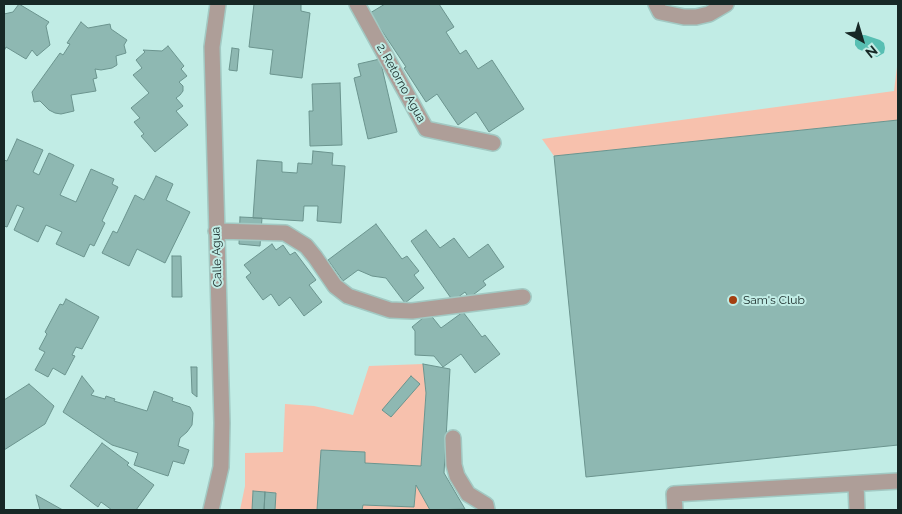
<!DOCTYPE html>
<style>
body{margin:0}
#map{position:relative;width:902px;height:514px;overflow:hidden;background:#c1ece5;font-family:Raleway,sans-serif}
canvas{display:block}
.frame{position:absolute;inset:0;border:5px solid #172826;pointer-events:none}
.north{position:absolute;left:837px;top:15px;width:50px;height:50px;-webkit-text-stroke:4px #c1ece5;paint-order:stroke;rotate:141deg;font-size:14px;font-weight:700;line-height:20px;text-align:center;color:#172826}
.north::after{content:'';display:block;margin:auto;width:18px;height:22px;background:#172826;clip-path:polygon(50% 0,100% 100%,50% 72%,0 100%)}
</style>
<div id="map">
<canvas width="902" height="514"></canvas>
<div class="frame"></div>
<div class="north">N</div>
</div>
<script>
const ctx = document.querySelector('canvas').getContext('2d');
ctx.lineJoin = 'round';
function fill(path, color) { ctx.fillStyle = color; ctx.fill(path, 'evenodd'); }
const toPath = rows => new Path2D(rows.map(r => 'M' + r).join(''));
function trace(path, color, width, dash) { ctx.strokeStyle = color; ctx.lineWidth = width; ctx.lineCap = dash ? 'butt' : 'round'; ctx.setLineDash(dash || []); ctx.stroke(path); }
function write(font, color, halo, rows, align = 'center') {
  ctx.font = font + ' Raleway,sans-serif'; ctx.lineWidth = 4; ctx.setLineDash([]); ctx.textBaseline = 'middle'; ctx.strokeStyle = halo; ctx.fillStyle = color; for (const [text, x, y, turn = 0] of rows) {
    ctx.save(); ctx.translate(x, y); ctx.rotate((+turn || 0) * Math.PI / 180); ctx.textAlign = isNaN(turn) ? turn : align; if (halo) ctx.strokeText(text, 0, 0); ctx.fillText(text, 0, 0); ctx.restore();
  }
}
const green = toPath([
 [898,59,898,120,554,156,542,139,894,91],
 [423,364,426,393,421,466,365,463,365,452,321,450,317,510,240,510,245,486,245,453,283,452,285,404,314,406,353,415,369,366],
 [416,485,430,510,362,510,363,505,414,507]
]);
const water = toPath([
 [860,35,865,35,880,40,884,43,885,48,884,53,877,57,858,49,855,45,855,40]
]);
const building = toPath([
 [19,4,49,22,46,26,50,45,37,56,32,50,26,59,6,47,4,51,4,14,13,12,19,4],
 [254,4,301,4,301,11,310,13,302,78,270,74,273,50,249,47,254,4],
 [385,4,439,4,454,27,446,32,460,54,466,50,478,69,492,60,524,109,489,132,476,112,458,125,437,94,426,102,404,68,406,67,370,13,385,4],
 [81,22,88,28,110,24,111,29,127,40,124,45,126,53,116,56,117,65,112,68,101,70,95,69,97,78,93,79,96,91,71,95,74,111,61,114,55,113,49,110,40,101,34,102,32,92,60,53,63,55,70,44,67,43,81,22],
 [168,46,184,66,181,69,187,76,179,82,183,86,183,91,180,95,176,98,183,106,176,111,188,125,155,152,141,136,144,134,134,122,140,118,131,108,149,93,133,75,142,68,136,60,145,52,143,50,162,51,168,46],
 [232,48,239,49,237,71,229,70,232,48],
 [380,59,397,132,368,139,354,78,361,76,358,64,380,59],
 [340,83,342,145,310,146,309,111,313,111,312,84,340,83],
 [898,120,898,445,586,477,554,156,898,120],
 [17,139,43,150,33,172,39,175,49,153,74,165,60,195,76,202,91,169,114,179,112,184,118,187,102,221,105,223,94,246,90,244,84,257,56,244,62,232,46,225,38,242,14,230,24,208,17,205,7,227,4,226,4,160,7,161,17,139],
 [313,151,333,153,332,165,345,166,341,223,317,221,318,206,304,206,303,221,253,218,257,160,282,162,282,172,297,173,298,163,312,164,313,151],
 [156,176,173,184,166,200,190,212,165,263,137,249,129,266,102,253,113,231,117,233,135,195,144,200,156,176],
 [240,217,262,218,260,246,239,244,240,217],
 [376,224,402,259,407,256,419,271,414,275,424,288,405,303,386,278,372,276,358,270,343,281,328,260,376,224],
 [426,230,440,248,454,238,469,258,488,244,504,267,483,281,486,285,469,298,465,292,453,301,411,241,426,230],
 [272,244,276,250,283,245,290,255,295,252,316,280,309,285,322,302,304,316,290,297,279,306,271,294,263,300,246,277,251,273,244,265,272,244],
 [172,256,181,256,182,297,172,297,172,256],
 [66,299,99,317,82,349,76,347,72,355,75,356,65,375,53,368,48,377,35,370,45,352,39,349,47,334,45,332,60,304,63,305,66,299],
 [463,312,482,337,485,335,500,354,475,373,461,354,443,367,434,356,415,355,415,331,412,327,429,313,441,328,463,312],
 [423,364,450,369,444,473,465,509,430,510,416,485,414,507,363,505,362,510,317,510,321,450,365,452,365,463,421,466,426,393,423,364],
 [191,367,197,367,197,397,192,393,191,367],
 [82,376,94,391,91,395,105,399,106,396,115,399,114,401,147,411,154,391,173,398,172,401,190,407,193,413,192,425,187,432,180,438,178,446,189,450,184,464,173,461,168,476,134,465,138,453,112,445,63,412,82,376],
 [411,376,420,384,391,417,382,410,411,376],
 [29,384,54,406,45,424,4,450,4,400,29,384],
 [102,443,129,463,127,465,154,485,136,510,112,510,101,502,98,507,70,486,102,443],
 [253,491,265,492,264,510,252,510,253,491],
 [265,492,276,493,275,510,264,510,265,492],
 [36,495,61,509,63,510,40,510,36,495]
]);
const minor = toPath([
 [357,4,426,129,493,143],
 [656,4,660,12,684,17,696,17,709,14,726,4],
 [216,231,285,233,306,246,315,257,335,286,348,296,390,310,412,311,523,297],
 [453,438,454,465,457,476,468,494,486,505,487,510],
 [856,484,857,510],
 [211,510,221,467,222,423,212,47,218,4],
 [675,510,674,494,898,481]
]);
const markers = [
 [733,300,5,"#a43f10"]
];
const streetNames = [
 ["2. Retorno Agua",401,83,61],
 ["Calle Agua",217,257,-92]
];
const poiNames = [
 ["Sam's Club",743,300]
];
fill(green, '#f7c1ad');
fill(water, '#58bfb3');
fill(building, '#8eb8b2');
trace(building, '#6b948e', 1);
trace(minor, '#a2c9c3', 18);
trace(minor, '#ae9e98', 15);
for (const [x, y, r, color] of markers) { const dot = new Path2D(); dot.arc(x, y, r, 0, 2 * Math.PI); ctx.fillStyle = color; ctx.fill(dot); trace(dot, '#c1ece5', 2); }
write('12px', '#172826', '#c1ece5', streetNames);
write('12px', '#172826', '#c1ece5', poiNames, 'left');
</script>
